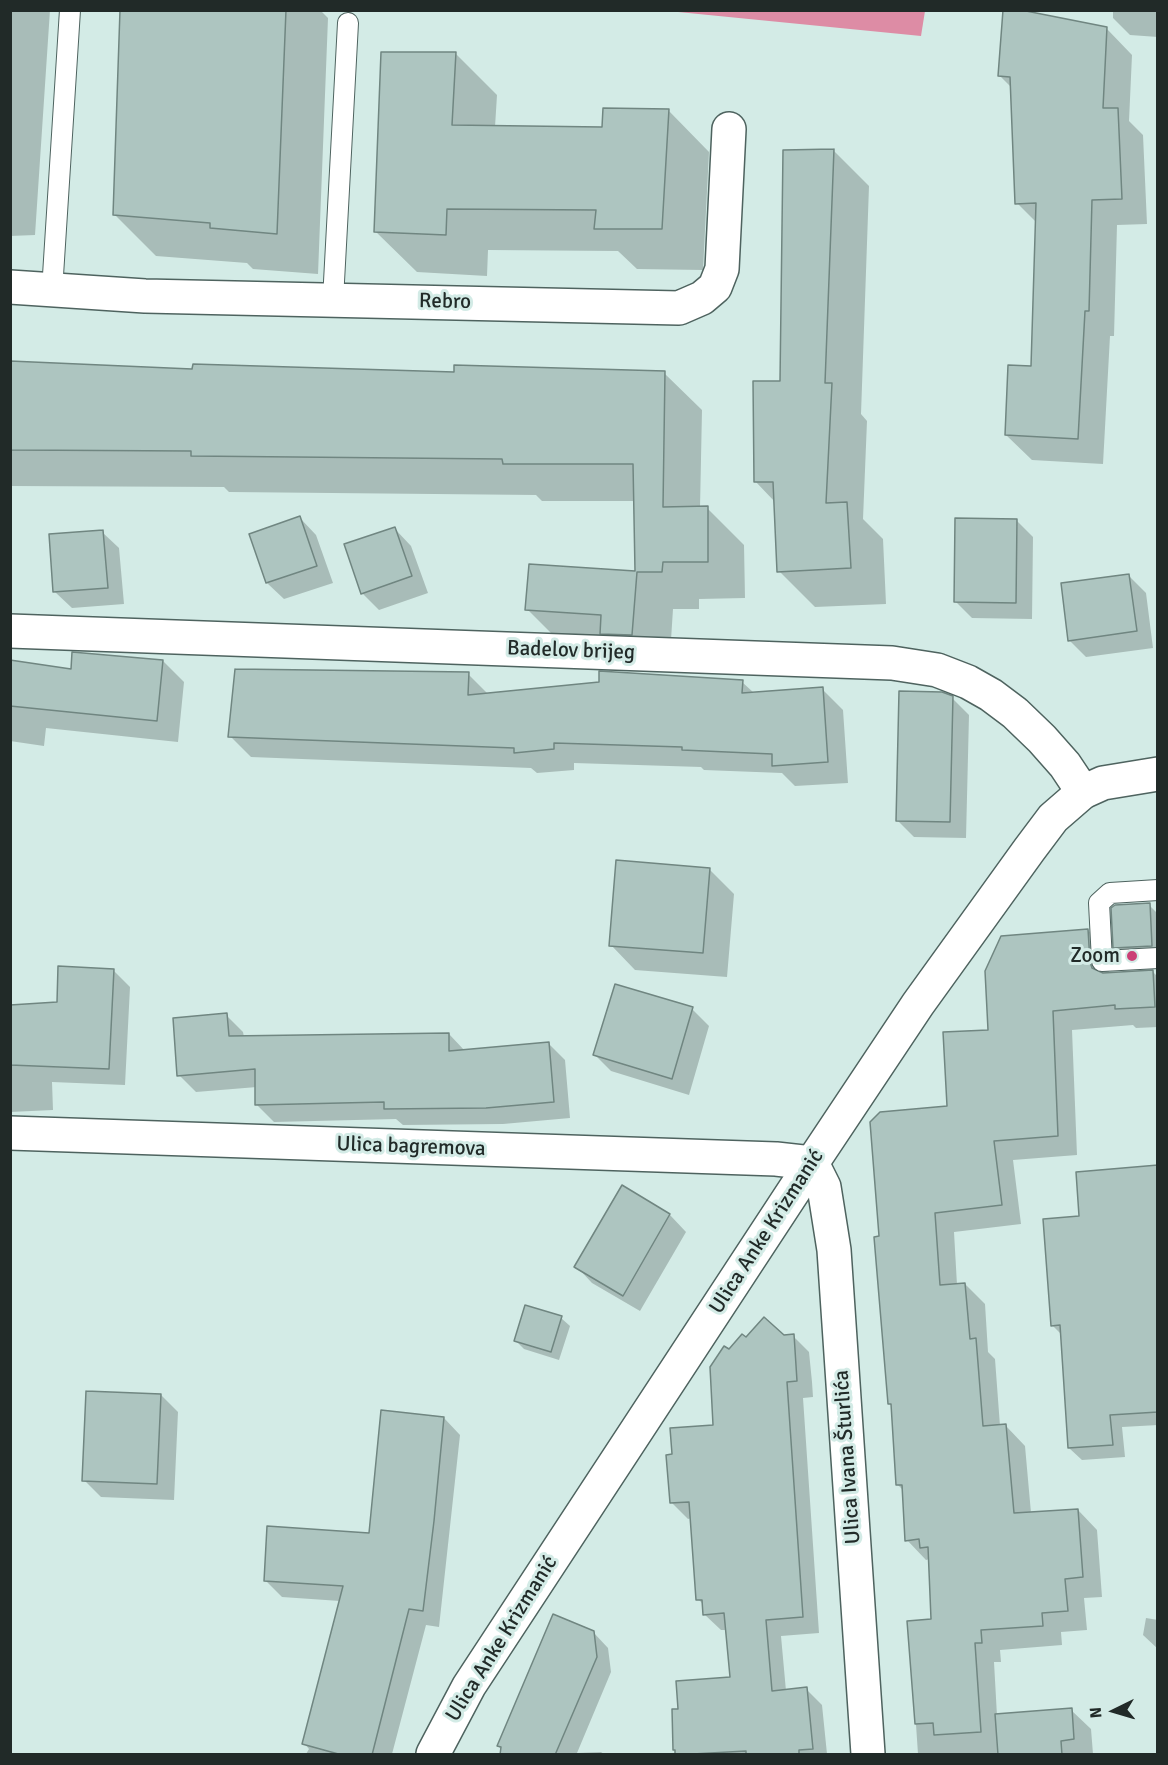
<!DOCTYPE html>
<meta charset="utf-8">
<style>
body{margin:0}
#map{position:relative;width:1168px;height:1765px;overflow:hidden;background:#d3ebe6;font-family:Signika,sans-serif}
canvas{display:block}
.frame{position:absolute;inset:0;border:12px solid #212a28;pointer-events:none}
.north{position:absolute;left:1084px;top:1681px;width:60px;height:60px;-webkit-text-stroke:4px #d3ebe6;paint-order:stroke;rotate:265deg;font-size:16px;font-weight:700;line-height:24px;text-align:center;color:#212a28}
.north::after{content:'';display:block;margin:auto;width:21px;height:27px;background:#212a28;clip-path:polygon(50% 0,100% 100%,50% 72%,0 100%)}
</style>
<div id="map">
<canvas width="1168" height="1765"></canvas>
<div class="frame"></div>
<div class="north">N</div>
</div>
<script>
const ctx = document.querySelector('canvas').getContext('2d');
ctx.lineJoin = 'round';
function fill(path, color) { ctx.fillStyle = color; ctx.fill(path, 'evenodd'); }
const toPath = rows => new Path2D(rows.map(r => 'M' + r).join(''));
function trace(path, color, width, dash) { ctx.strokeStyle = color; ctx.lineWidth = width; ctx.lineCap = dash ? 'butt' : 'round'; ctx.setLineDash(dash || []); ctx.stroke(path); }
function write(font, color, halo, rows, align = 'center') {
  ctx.font = font + ' Signika,sans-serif'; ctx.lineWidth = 6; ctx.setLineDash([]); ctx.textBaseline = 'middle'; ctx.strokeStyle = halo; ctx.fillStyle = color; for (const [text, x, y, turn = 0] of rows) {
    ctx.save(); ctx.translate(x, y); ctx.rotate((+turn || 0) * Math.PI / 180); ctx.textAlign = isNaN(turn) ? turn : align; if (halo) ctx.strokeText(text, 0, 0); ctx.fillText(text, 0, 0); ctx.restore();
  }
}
const forest = toPath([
 [668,11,925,10,925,11,921,36]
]);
const shadow = toPath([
 [10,10,50,10,35,235,10,236],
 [121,10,320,10,328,18,318,274,253,269,247,263,156,256,114,214],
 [1113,10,1158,10,1158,37,1130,35,1113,18],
 [1107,29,1132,55,1129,121,1143,135,1147,224,1117,225,1114,336,1110,336,1103,464,1032,460,1006,435,1032,368,1037,223,1017,203,1012,88,999,75],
 [456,54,497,95,495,127,603,128,668,110,709,152,703,270,637,269,618,251,488,250,487,276,417,272,375,231],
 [833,150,869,186,861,414,867,421,863,519,883,539,886,604,815,607,779,571,775,502,755,481,781,383],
 [10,362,194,370,455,374,664,373,702,410,700,508,707,508,744,545,745,598,699,599,699,609,673,609,669,671,564,646,527,609,636,573,635,501,542,501,536,495,229,492,224,487,10,486],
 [300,518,316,535,333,583,284,599,267,583,251,535],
 [1017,521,1033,537,1032,619,972,618,955,601],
 [395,529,411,546,428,593,379,610,362,593],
 [102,532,119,548,124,604,72,608,55,592],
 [1129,576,1146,593,1153,648,1086,657,1069,640],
 [163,661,184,682,178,742,46,728,44,746,10,741,10,662,72,671],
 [468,674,489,695,742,682,754,693,822,689,843,710,848,783,795,786,782,773,704,770,701,767,574,763,574,770,537,773,531,768,251,757,230,736],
 [952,698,969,715,966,838,914,837,897,820],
 [709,869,734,894,727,977,635,970,611,945],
 [1149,905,1157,913,1158,954,1123,956,1115,948],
 [1088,930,1107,950,1109,974,1153,972,1158,977,1158,1027,1136,1028,1133,1025,1072,1030,1077,1155,1013,1160,1021,1224,954,1232,957,1285,965,1284,985,1304,988,1352,995,1359,1000,1426,1006,1426,1025,1446,1031,1513,1078,1510,1097,1530,1102,1597,1084,1598,1087,1630,1061,1632,1062,1645,1000,1650,1001,1662,994,1662,997,1716,1071,1710,1091,1729,1093,1754,918,1754,909,1622,932,1620,930,1559,926,1560,907,1540,903,1490,898,1485,892,1406,889,1403,881,1238,990,1032],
 [113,970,130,987,125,1085,52,1082,53,1110,10,1112,10,1006,58,1004],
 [692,1009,709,1026,689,1095,611,1071,595,1055],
 [226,1015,243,1032,244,1037,449,1034,465,1051,548,1043,565,1060,570,1118,503,1124,403,1125,396,1119,274,1122,257,1105,257,1087,196,1092,179,1075],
 [1158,1167,1158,1425,1122,1427,1125,1457,1082,1460,1069,1448,1062,1335,1052,1325,1080,1217],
 [622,1187,670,1215,686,1232,640,1311,592,1283,576,1266],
 [561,1318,570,1326,559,1360,524,1349,516,1341],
 [793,1336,809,1352,812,1382,813,1397,803,1398,819,1633,781,1636,786,1691,806,1689,822,1705,827,1754,676,1754,680,1710,731,1679,727,1630,721,1630,704,1614,704,1605,698,1599,692,1518,688,1519,671,1502,715,1426,729,1351,746,1339],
 [161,1395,178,1412,174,1500,101,1497,84,1480],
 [444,1418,460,1435,439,1627,426,1625,392,1754,306,1754,309,1749,304,1743,340,1601,282,1597,265,1580,370,1534],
 [1146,1618,1158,1620,1158,1649,1143,1635],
 [593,1632,608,1648,611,1672,577,1753,601,1752,604,1754,501,1754,502,1750,498,1746]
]);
const building = toPath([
 [120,10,286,10,277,234,210,228,210,223,113,215,120,10],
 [1003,10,1021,10,1107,27,1103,108,1118,108,1122,199,1092,200,1089,311,1085,311,1078,439,1005,435,1008,365,1031,366,1036,203,1015,204,1010,77,998,76,1003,10],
 [381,52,456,52,452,125,602,127,603,108,669,109,662,229,594,229,596,210,447,209,446,235,374,232,381,52],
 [834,149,825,383,832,383,826,503,847,502,851,568,777,572,773,482,754,482,753,381,780,381,783,150,834,149],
 [10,361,192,369,193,364,454,372,454,365,665,371,663,507,708,506,708,562,663,562,662,572,637,572,632,635,600,634,601,615,525,610,529,564,635,571,633,464,503,464,502,459,191,456,191,451,10,450,10,361],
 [300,516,317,566,266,583,249,534,300,516],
 [955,518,1017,519,1016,603,954,602,955,518],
 [395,527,412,576,361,594,344,544,395,527],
 [103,530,108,588,53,592,49,534,103,530],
 [1129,574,1137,631,1068,641,1061,583,1129,574],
 [72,652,163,660,157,721,10,706,10,660,71,669,72,652],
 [235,669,469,672,468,695,599,682,599,671,743,680,742,693,823,687,828,762,772,766,772,754,682,750,682,747,554,743,554,749,514,753,514,748,228,737,235,669],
 [899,691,942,692,953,696,950,822,896,821,899,691],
 [616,860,710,868,703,953,609,946,616,860],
 [1150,903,1152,946,1113,948,1111,908,1115,905,1150,903],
 [1088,929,1090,962,1092,968,1103,973,1153,970,1155,1007,1115,1009,1115,1005,1053,1011,1058,1136,994,1141,1002,1205,935,1213,940,1285,965,1283,970,1339,976,1338,983,1426,1006,1424,1014,1513,1078,1509,1083,1577,1065,1579,1068,1611,1042,1613,1043,1626,981,1630,982,1643,975,1643,981,1732,934,1735,933,1723,915,1724,907,1621,931,1619,928,1547,920,1548,919,1539,905,1541,902,1485,896,1485,891,1404,888,1404,874,1237,879,1236,870,1122,880,1112,947,1106,943,1032,988,1030,985,971,1001,936,1088,929],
 [58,966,114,969,109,1069,10,1065,10,1005,57,1002,58,966],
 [615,984,693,1007,672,1079,593,1055,615,984],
 [227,1013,229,1036,449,1033,449,1051,549,1042,554,1102,486,1108,384,1109,384,1102,255,1105,255,1069,177,1076,173,1018,227,1013],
 [1158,1165,1158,1412,1110,1415,1113,1445,1068,1448,1060,1325,1051,1326,1043,1219,1079,1216,1076,1172,1158,1165],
 [622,1185,670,1214,623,1296,574,1267,622,1185],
 [525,1305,562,1316,551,1352,514,1341,525,1305],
 [764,1317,784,1335,794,1334,797,1381,787,1382,803,1617,766,1620,772,1691,807,1687,813,1749,799,1750,799,1755,746,1755,746,1751,675,1755,675,1750,673,1750,672,1709,678,1709,676,1681,730,1677,724,1613,703,1615,702,1600,696,1600,689,1502,670,1503,666,1455,672,1454,670,1428,713,1425,710,1367,724,1346,729,1349,742,1334,746,1337,764,1317],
 [86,1391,161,1394,157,1484,82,1481,86,1391],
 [381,1410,444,1417,434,1521,423,1611,409,1609,372,1755,342,1755,302,1744,343,1586,264,1581,267,1526,369,1533,381,1410],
 [553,1614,594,1631,597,1657,555,1755,500,1755,501,1747,497,1746,553,1614],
 [1072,1708,1074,1739,1061,1741,1062,1755,998,1755,995,1714,1072,1708]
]);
const lane = toPath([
 [52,291,70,10],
 [333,300,348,23],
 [1158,890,1110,893,1099,903,1102,961,1158,958]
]);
const street = toPath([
 [10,287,145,296,679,308,702,298,715,287,722,269,729,129],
 [10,631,892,663,937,670,968,682,991,695,1015,713,1042,739,1065,765,1083,792],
 [10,1133,776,1159,812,1163,824,1187,834,1250,868,1754]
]);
const secondary = toPath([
 [433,1754,469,1686,812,1163,918,1004,1029,850,1053,818,1083,792,1103,783,1158,774]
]);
const markers = [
 [1132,956,6,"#cb4076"]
];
const streetNames = [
 ["Rebro",445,302,1],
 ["Badelov brijeg",571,651,2],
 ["Ulica bagremova",411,1147,2],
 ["Ulica Anke Krizmanić",767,1232,-57],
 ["Ulica Ivana Šturlića",848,1457,-94],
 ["Ulica Anke Krizmanić",502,1639,-58]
];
const poiNames = [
 ["Zoom",1120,956]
];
fill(forest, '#dd8ca5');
fill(shadow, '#0003');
fill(building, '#adc5c0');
trace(building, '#708681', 1.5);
trace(lane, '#4e635f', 22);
trace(street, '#4e635f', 36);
trace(secondary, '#4e635f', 36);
trace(lane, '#fff', 20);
trace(street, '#fff', 33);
trace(secondary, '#fff', 33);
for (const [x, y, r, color] of markers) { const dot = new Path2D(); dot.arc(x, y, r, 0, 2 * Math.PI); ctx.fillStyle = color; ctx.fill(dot); trace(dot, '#d3ebe6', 2); }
write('21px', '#212a28', '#d3ebe6', streetNames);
write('21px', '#212a28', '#d3ebe6', poiNames, 'right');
</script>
